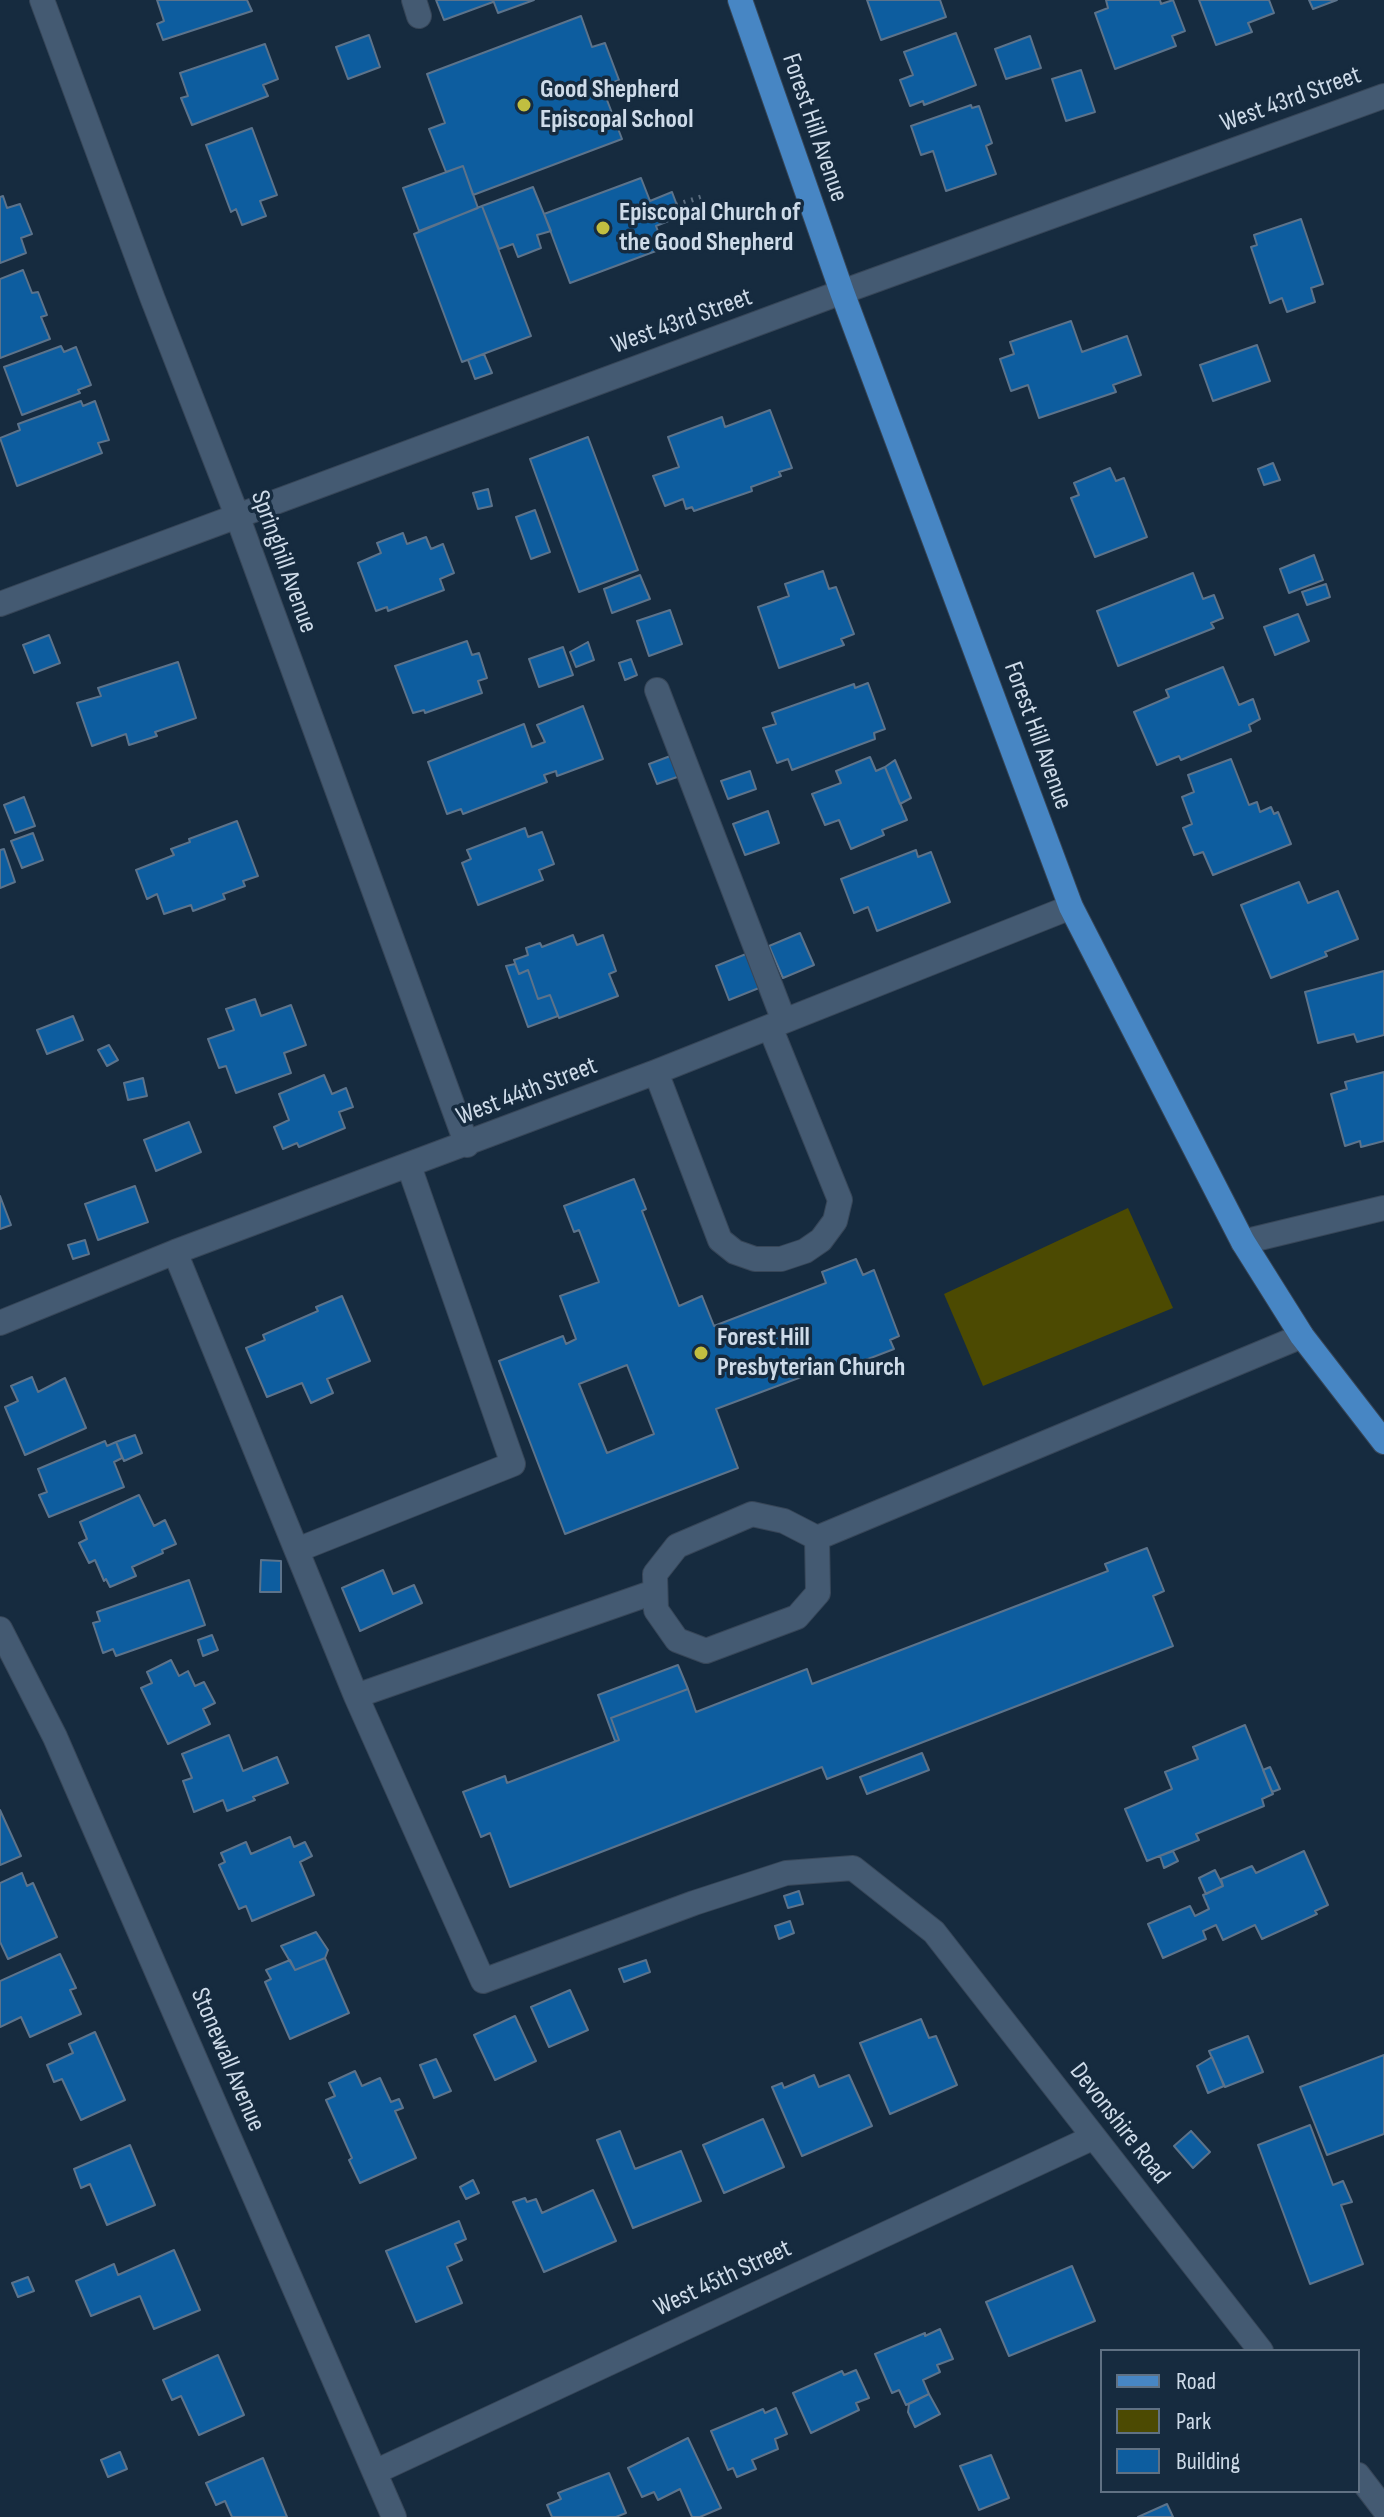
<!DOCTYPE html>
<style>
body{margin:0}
#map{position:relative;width:1384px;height:2517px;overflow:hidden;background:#162b3f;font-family:"Sofia Sans Condensed",sans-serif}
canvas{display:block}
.legend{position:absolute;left:1100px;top:2349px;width:260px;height:144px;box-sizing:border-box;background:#162b3f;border:2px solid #607183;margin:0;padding:10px 14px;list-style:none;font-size:24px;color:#cedbe9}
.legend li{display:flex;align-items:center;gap:16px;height:40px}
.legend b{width:40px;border:2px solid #607183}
</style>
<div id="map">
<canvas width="1384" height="2517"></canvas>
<ul class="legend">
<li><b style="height:10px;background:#4786c4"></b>Road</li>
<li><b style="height:22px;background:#4c4a02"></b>Park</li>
<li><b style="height:22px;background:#0d5d9f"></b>Building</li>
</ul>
</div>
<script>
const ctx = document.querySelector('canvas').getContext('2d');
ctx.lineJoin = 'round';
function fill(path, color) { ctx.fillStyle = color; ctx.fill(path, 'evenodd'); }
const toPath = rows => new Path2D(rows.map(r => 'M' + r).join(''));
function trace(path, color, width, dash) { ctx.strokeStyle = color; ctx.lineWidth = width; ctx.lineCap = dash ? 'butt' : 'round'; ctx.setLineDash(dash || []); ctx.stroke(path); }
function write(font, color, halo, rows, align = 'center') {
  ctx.font = font + ' "Sofia Sans Condensed",sans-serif'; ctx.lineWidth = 7; ctx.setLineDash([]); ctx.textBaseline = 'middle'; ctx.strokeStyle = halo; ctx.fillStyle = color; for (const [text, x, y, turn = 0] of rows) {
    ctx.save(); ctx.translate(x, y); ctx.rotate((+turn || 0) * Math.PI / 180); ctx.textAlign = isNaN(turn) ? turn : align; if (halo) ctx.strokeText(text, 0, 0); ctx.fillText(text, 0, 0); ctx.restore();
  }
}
const green = toPath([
 [1128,1208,1173,1308,983,1386,944,1294]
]);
const building = toPath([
 [157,0,247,0,252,11,163,40,157,24,164,21,157,0],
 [436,0,493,0,493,2,444,20,436,0],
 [493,0,534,0,498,13,493,0],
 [867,0,940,0,946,17,881,40,867,0],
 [1106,0,1160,0,1161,4,1173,0,1185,31,1172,36,1176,46,1115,69,1095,13,1108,8,1106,0],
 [1199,0,1269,0,1274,13,1248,23,1252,32,1216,45,1199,0],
 [1309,0,1337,0,1313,9,1309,0],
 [581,16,592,47,605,43,619,80,602,87,622,139,473,195,463,166,446,172,429,129,445,123,427,74,581,16],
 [956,33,976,85,924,105,923,101,910,106,900,80,913,75,904,52,956,33],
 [369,35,380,67,348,79,336,47,369,35],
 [1030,36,1041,68,1006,79,995,49,1030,36],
 [265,44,278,79,263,85,268,96,192,125,181,98,188,96,180,73,265,44],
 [1081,70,1095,112,1066,121,1052,79,1081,70],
 [971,105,972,108,979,106,992,143,986,146,996,174,946,191,933,151,921,155,911,126,971,105],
 [252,128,277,195,260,201,266,216,242,225,236,209,231,212,206,145,252,128],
 [463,166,478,208,419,231,403,188,463,166],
 [641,178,650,201,672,192,681,216,656,226,664,248,570,283,544,214,641,178],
 [533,187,551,231,537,235,541,248,518,257,513,244,499,249,482,206,533,187],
 [3,196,7,208,20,204,32,234,21,238,26,253,0,263,0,197,3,196],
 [482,206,531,336,462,362,414,234,482,206],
 [1301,219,1323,284,1311,288,1315,302,1287,312,1282,298,1270,303,1251,247,1257,245,1254,235,1301,219],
 [23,270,32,293,38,292,47,315,41,317,50,339,0,358,0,279,23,270],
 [1071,321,1082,352,1127,336,1141,375,1113,385,1116,392,1039,418,1028,385,1011,391,1000,359,1014,354,1010,342,1071,321],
 [1257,345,1270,381,1213,401,1200,365,1257,345],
 [61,346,64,352,76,347,91,385,78,390,80,393,22,415,4,367,61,346],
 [484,354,492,373,475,379,468,360,484,354],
 [81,401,83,406,95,401,109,440,98,443,102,453,17,486,0,438,20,430,18,424,81,401],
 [770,410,792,468,779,472,781,476,751,487,752,491,694,511,692,507,686,509,683,499,665,506,653,476,679,467,668,437,722,417,725,427,770,410],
 [588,437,638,570,579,592,530,459,588,437],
 [1273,463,1280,480,1264,485,1258,469,1273,463],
 [1110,468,1116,481,1124,478,1147,537,1095,557,1071,498,1079,495,1074,483,1110,468],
 [488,489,492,506,478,509,473,493,488,489],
 [535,510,550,552,531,559,516,517,535,510],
 [403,533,407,544,426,537,431,549,443,544,454,573,440,579,444,590,388,611,387,607,376,611,358,563,381,553,377,543,403,533],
 [1314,555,1323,580,1289,593,1280,569,1314,555],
 [823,571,829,589,836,587,854,634,841,639,844,645,779,668,758,607,789,596,785,584,823,571],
 [1193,573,1203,599,1214,595,1223,618,1211,623,1214,628,1118,666,1097,611,1193,573],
 [640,575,650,599,612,613,604,589,640,575],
 [1326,584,1330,597,1307,605,1302,592,1326,584],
 [670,610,682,644,649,656,637,621,670,610],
 [1298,614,1309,641,1275,655,1264,627,1298,614],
 [49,635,60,663,34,673,23,645,49,635],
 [467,641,472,655,479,653,487,678,478,681,482,693,425,713,424,710,413,713,395,666,467,641],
 [588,642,594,660,576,667,570,652,588,642],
 [563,647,573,675,539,687,529,659,563,647],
 [631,659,637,675,625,680,619,663,631,659],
 [178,662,196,718,155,732,157,736,129,745,126,734,92,746,77,703,101,696,98,688,178,662],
 [1223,667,1239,705,1253,699,1260,719,1249,725,1251,731,1181,760,1179,756,1157,765,1134,712,1169,697,1166,690,1223,667],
 [868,683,885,729,874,733,875,739,792,770,788,759,777,763,763,728,776,724,772,713,854,684,855,688,868,683],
 [583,706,603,759,557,776,556,771,544,775,547,782,463,814,461,809,447,814,428,762,524,724,532,747,545,742,537,725,583,706],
 [673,755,680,776,657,784,649,764,673,755],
 [870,757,876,771,885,767,907,820,882,830,884,835,851,849,839,820,825,825,812,794,841,783,836,771,870,757],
 [1231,759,1249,805,1257,802,1260,812,1271,807,1274,814,1278,812,1291,844,1213,875,1203,852,1194,855,1183,828,1192,824,1182,797,1194,792,1188,775,1231,759],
 [895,760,911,798,900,804,885,767,895,760],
 [750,771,756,789,728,799,721,781,750,771],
 [24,797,35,826,15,833,4,805,24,797],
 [768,811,779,843,745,855,733,824,768,811],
 [237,821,258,876,243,881,245,886,223,894,225,899,193,911,191,905,164,914,157,894,147,899,136,870,174,855,171,849,190,842,189,839,237,821],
 [525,828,528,837,542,832,554,864,539,870,543,880,478,905,462,863,471,859,467,850,525,828],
 [33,833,43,860,22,868,11,841,33,833],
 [4,849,15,882,0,888,0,850,4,849],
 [916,850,918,857,931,852,950,902,877,931,868,907,854,913,841,879,916,850],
 [1299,882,1308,903,1338,891,1358,939,1325,952,1327,956,1271,978,1241,905,1299,882],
 [800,933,814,965,783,978,769,946,800,933],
 [573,935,577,945,603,935,616,971,609,974,618,996,559,1018,550,995,538,999,528,970,519,974,514,960,528,955,526,948,540,943,542,947,573,935],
 [746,954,759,988,729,1000,716,966,746,954],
 [515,964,519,974,528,970,538,999,550,995,558,1016,528,1027,506,966,515,964],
 [1384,971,1384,1035,1357,1042,1354,1034,1318,1043,1305,992,1384,971],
 [255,999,261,1016,291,1005,306,1045,284,1053,291,1073,236,1093,226,1066,219,1068,208,1039,234,1030,226,1009,255,999],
 [73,1016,83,1040,47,1054,37,1030,73,1016],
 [109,1045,118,1060,107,1066,98,1050,109,1045],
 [1384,1072,1384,1141,1361,1147,1360,1141,1345,1146,1331,1094,1347,1089,1345,1082,1384,1072],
 [324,1075,332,1094,346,1088,353,1107,339,1112,345,1128,299,1147,297,1143,283,1149,274,1127,289,1120,279,1094,324,1075],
 [143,1078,147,1096,128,1100,124,1083,143,1078],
 [189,1122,201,1152,156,1171,144,1140,189,1122],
 [634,1179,646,1209,642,1211,679,1306,702,1296,714,1326,826,1283,822,1272,856,1259,863,1275,874,1270,899,1336,890,1340,894,1349,855,1364,852,1358,716,1409,738,1468,565,1534,499,1361,563,1336,566,1344,576,1339,560,1296,599,1282,579,1230,574,1232,564,1206,634,1179],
 [627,1365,654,1434,607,1453,579,1384,627,1365],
 [135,1186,148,1222,98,1240,85,1204,135,1186],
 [0,1196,11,1225,0,1229,0,1196],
 [85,1240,89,1254,73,1259,68,1245,85,1240],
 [342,1296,370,1361,327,1379,333,1393,311,1403,302,1383,267,1397,246,1348,265,1340,263,1335,318,1311,316,1307,342,1296],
 [32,1377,38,1392,65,1378,86,1428,25,1455,5,1407,18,1401,11,1386,32,1377],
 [135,1435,142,1453,124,1461,116,1442,135,1435],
 [105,1441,107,1446,116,1442,122,1458,114,1462,124,1487,49,1517,39,1495,47,1492,38,1469,105,1441],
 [139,1495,154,1526,165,1520,176,1544,162,1550,163,1553,132,1567,136,1576,110,1587,106,1579,104,1581,95,1560,89,1563,79,1543,87,1539,80,1522,139,1495],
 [1147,1548,1164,1591,1153,1596,1173,1646,827,1779,822,1767,510,1887,490,1833,481,1837,463,1792,505,1776,507,1783,619,1740,611,1718,688,1689,696,1712,807,1669,812,1684,1108,1571,1105,1564,1147,1548],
 [261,1560,281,1561,281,1592,260,1592,261,1560],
 [383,1570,393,1594,414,1585,422,1603,360,1631,342,1588,383,1570],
 [189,1580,205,1625,116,1656,113,1649,103,1653,93,1623,100,1621,97,1612,189,1580],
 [212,1635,218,1650,203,1656,198,1640,212,1635],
 [171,1660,179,1676,188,1671,195,1686,204,1682,215,1703,203,1709,210,1724,168,1744,141,1688,152,1683,147,1672,171,1660],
 [678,1665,688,1689,611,1718,619,1740,615,1741,598,1695,678,1665],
 [1245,1725,1273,1794,1262,1799,1264,1806,1196,1834,1199,1840,1147,1861,1125,1809,1172,1789,1165,1772,1198,1759,1193,1747,1245,1725],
 [229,1735,243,1771,277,1757,288,1783,253,1797,255,1800,227,1811,223,1800,194,1812,183,1781,192,1778,182,1754,229,1735],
 [922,1753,929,1770,867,1794,860,1777,922,1753],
 [1270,1767,1280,1789,1272,1792,1263,1770,1270,1767],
 [0,1810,21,1856,0,1865,0,1810],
 [290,1837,294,1847,305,1842,312,1856,300,1862,314,1895,252,1921,246,1906,239,1909,219,1865,225,1862,221,1853,246,1842,251,1854,290,1837],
 [1173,1851,1178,1861,1164,1868,1160,1856,1173,1851],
 [1304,1851,1328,1905,1315,1911,1317,1914,1262,1939,1255,1925,1223,1940,1216,1925,1203,1931,1206,1939,1163,1958,1148,1924,1190,1906,1195,1916,1209,1909,1203,1895,1223,1886,1221,1879,1252,1866,1256,1873,1304,1851],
 [1215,1870,1223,1886,1206,1894,1199,1878,1215,1870],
 [22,1873,27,1886,33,1883,57,1937,8,1959,0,1942,0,1883,22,1873],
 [799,1891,803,1904,788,1908,784,1896,799,1891],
 [790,1921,794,1933,779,1939,775,1926,790,1921],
 [316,1932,328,1950,325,1958,295,1970,281,1946,316,1932],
 [60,1954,76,1988,70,1990,81,2014,30,2037,21,2017,0,2027,0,1981,60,1954],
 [325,1958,349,2013,290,2039,265,1982,271,1979,266,1970,290,1960,295,1970,325,1958],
 [646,1960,650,1972,624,1982,619,1969,646,1960],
 [570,1990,588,2030,549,2047,531,2007,570,1990],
 [515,2016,536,2061,495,2080,474,2035,515,2016],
 [921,2019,929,2038,936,2036,957,2085,890,2114,860,2043,921,2019],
 [95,2032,125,2100,81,2120,62,2079,54,2082,47,2065,73,2053,69,2044,95,2032],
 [1248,2036,1263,2072,1225,2087,1209,2051,1248,2036],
 [1384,2055,1384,2134,1327,2155,1300,2087,1384,2055],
 [1212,2057,1224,2086,1208,2093,1197,2066,1212,2057],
 [436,2059,451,2091,434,2098,420,2065,436,2059],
 [355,2071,362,2086,380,2078,391,2102,399,2099,403,2108,395,2111,416,2158,360,2183,349,2160,352,2158,326,2100,335,2096,329,2083,355,2071],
 [814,2075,819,2087,849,2075,872,2126,802,2156,772,2087,782,2083,784,2088,814,2075],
 [763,2119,784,2167,724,2193,703,2145,763,2119],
 [1310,2125,1333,2185,1343,2181,1352,2202,1341,2205,1363,2264,1310,2284,1258,2145,1310,2125],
 [620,2131,635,2169,681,2151,701,2201,633,2228,597,2140,620,2131],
 [1191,2131,1210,2152,1193,2168,1174,2146,1191,2131],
 [130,2145,155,2205,107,2225,90,2184,81,2188,74,2169,130,2145],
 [473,2180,479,2193,466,2199,460,2187,473,2180],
 [593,2190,616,2241,544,2272,513,2202,525,2198,527,2202,536,2199,542,2213,593,2190],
 [459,2221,466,2239,455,2244,462,2260,447,2267,462,2303,416,2322,386,2251,459,2221],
 [174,2250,200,2310,154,2329,140,2296,91,2316,76,2281,114,2264,118,2275,174,2250],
 [1072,2266,1095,2321,1009,2356,986,2302,1072,2266],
 [28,2277,34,2291,18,2297,12,2283,28,2277],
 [940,2329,953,2359,937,2365,940,2372,923,2380,929,2394,906,2405,899,2390,892,2393,875,2354,925,2333,925,2336,940,2329],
 [218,2355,244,2415,199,2435,181,2396,172,2400,163,2380,218,2355],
 [856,2370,869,2398,856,2403,859,2410,811,2433,793,2393,842,2371,844,2375,856,2370],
 [929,2394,940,2414,915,2427,908,2412,909,2404,929,2394],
 [776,2408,787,2434,775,2439,778,2449,752,2460,756,2469,737,2477,733,2468,728,2470,711,2431,763,2409,765,2413,776,2408],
 [688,2438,721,2508,700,2517,692,2517,680,2489,658,2500,654,2492,642,2497,628,2468,688,2438],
 [120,2452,127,2469,108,2477,101,2460,120,2452],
 [991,2455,1009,2498,979,2510,960,2466,991,2455],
 [263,2458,287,2517,232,2517,225,2501,216,2505,206,2483,263,2458],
 [609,2473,626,2513,616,2517,552,2517,547,2505,561,2499,558,2493,609,2473],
 [1167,2504,1173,2517,1138,2517,1167,2504]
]);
const path = toPath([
 [676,205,701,197]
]);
const minor = toPath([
 [42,0,152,297,238,518,467,1145],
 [414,0,419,16],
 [0,604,842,292,1384,96],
 [657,690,784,1021],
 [656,1072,720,1240,735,1252,755,1259,781,1259,805,1251,821,1240,835,1221,840,1200,770,1027],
 [1243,1242,1384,1208],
 [175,1252,356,1696,483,1981,694,1903,786,1873,853,1868,934,1932,1261,2351],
 [0,1323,175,1252,656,1072,1071,907],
 [817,1538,818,1593,797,1617,706,1651,677,1640,656,1610,655,1574,677,1546,752,1514,784,1521,817,1538,1302,1336],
 [297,1550,513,1464,409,1166],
 [0,1629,55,1737,394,2517],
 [356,1696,654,1592],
 [375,2472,1094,2137],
 [1358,2475,1384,2509]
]);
const major = toPath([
 [740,0,842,292,1071,907,1243,1242,1302,1336,1384,1442]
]);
const markers = [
 [524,105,8,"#c1be40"],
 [603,228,8,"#c1be40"],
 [701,1353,8,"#c1be40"]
];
const poiNames = [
 ["Good Shepherd",540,90],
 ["Episcopal School",540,120],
 ["Episcopal Church of",619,213],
 ["the Good Shepherd",619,243],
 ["Forest Hill",717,1338],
 ["Presbyterian Church",717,1368]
];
const streetNames = [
 ["West 43rd Street",1291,100,-20],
 ["Forest Hill Avenue",814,128,71],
 ["West 43rd Street",682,322,-20],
 ["Springhill Avenue",283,562,70],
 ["Forest Hill Avenue",1037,736,70],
 ["West 44th Street",527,1092,-21],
 ["Stonewall Avenue",227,2060,67],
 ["Devonshire Road",1119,2124,52],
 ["West 45th Street",723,2279,-25]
];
fill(green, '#4c4a02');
fill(building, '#0d5d9f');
trace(building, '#5c738b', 2);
trace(minor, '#374658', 26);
trace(major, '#374658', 26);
trace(path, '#5b6d7f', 5, [2, 6]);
trace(minor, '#445a72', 24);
trace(major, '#4786c4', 24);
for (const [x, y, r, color] of markers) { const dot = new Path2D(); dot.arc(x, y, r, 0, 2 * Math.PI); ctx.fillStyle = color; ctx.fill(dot); trace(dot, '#162b3f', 3); }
write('bold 26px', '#cedbe9', '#162b3f', poiNames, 'left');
write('26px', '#cedbe9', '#162b3f', streetNames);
</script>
